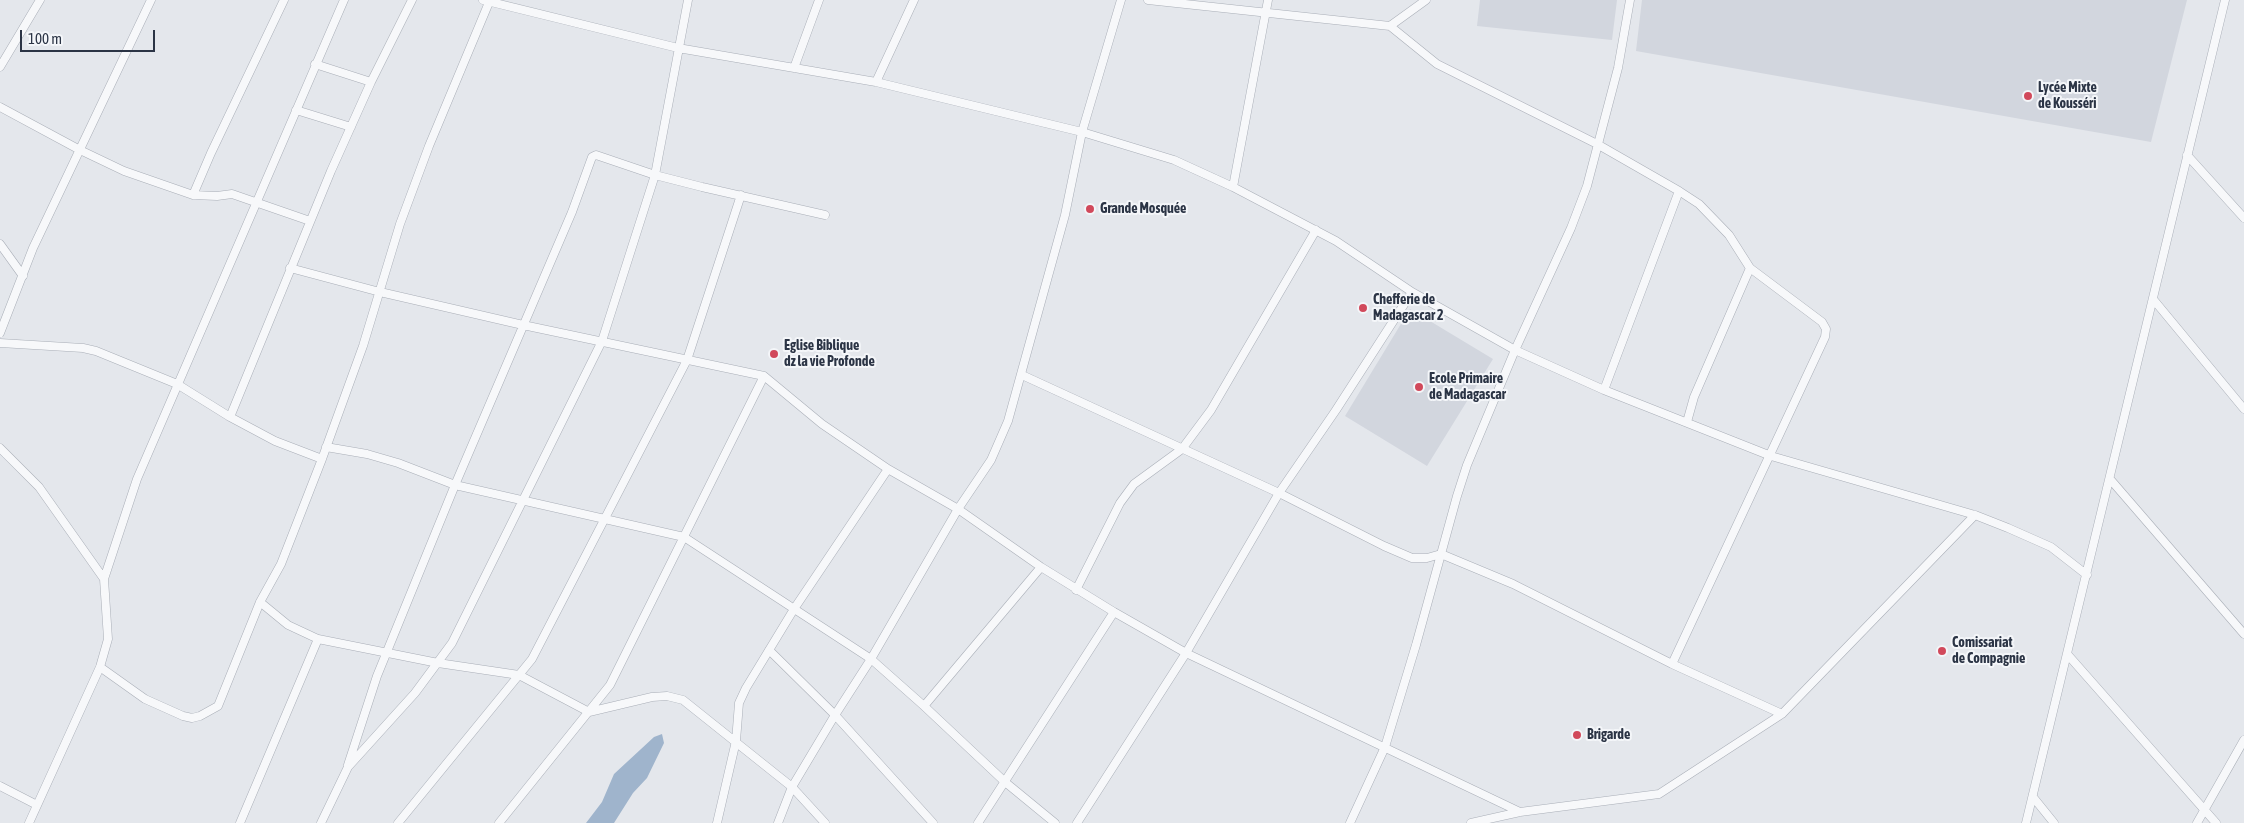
<!DOCTYPE html>
<meta charset="utf-8">
<style>
body{margin:0}
#map{position:relative;width:2244px;height:823px;overflow:hidden;background:#e4e7ec;font-family:"Asap Condensed",sans-serif}
canvas{display:block}
.scale{position:absolute;left:20px;top:30px;width:135px;height:22px;box-sizing:border-box;border:2px solid #2b3445;border-top:0;padding-left:6px;font-size:15px;line-height:18px;white-space:nowrap;color:#2b3445;-webkit-text-stroke:4px #f4f6f9;paint-order:stroke}
</style>
<div id="map">
<canvas width="2244" height="823"></canvas>
<div class="scale">100 m</div>
</div>
<script>
const ctx = document.querySelector('canvas').getContext('2d');
ctx.lineJoin = 'round';
function fill(path, color) { ctx.fillStyle = color; ctx.fill(path, 'evenodd'); }
const toPath = rows => new Path2D(rows.map(r => 'M' + r).join(''));
function trace(path, color, width, dash) { ctx.strokeStyle = color; ctx.lineWidth = width; ctx.lineCap = dash ? 'butt' : 'round'; ctx.setLineDash(dash || []); ctx.stroke(path); }
function write(font, color, halo, rows, align = 'center') {
  ctx.font = font + ' "Asap Condensed",sans-serif'; ctx.lineWidth = 4; ctx.setLineDash([]); ctx.textBaseline = 'middle'; ctx.strokeStyle = halo; ctx.fillStyle = color; for (const [text, x, y, turn = 0] of rows) {
    ctx.save(); ctx.translate(x, y); ctx.rotate((+turn || 0) * Math.PI / 180); ctx.textAlign = isNaN(turn) ? turn : align; if (halo) ctx.strokeText(text, 0, 0); ctx.fillText(text, 0, 0); ctx.restore();
  }
}
const built = toPath([
 [1480,0,1617,0,1612,40,1477,26],
 [1642,0,2187,0,2151,142,1636,51],
 [1410,309,1493,359,1427,466,1345,416]
]);
const water = toPath([
 [662,734,664,743,647,778,633,793,614,823,586,823,602,802,614,774,654,737]
]);
const street = toPath([
 [483,0,678,48,876,82,1082,132,1174,160,1233,187,1336,241,1412,292,1515,350,1604,390,1771,456,1975,515,2008,528,2051,547,2087,575],
 [1148,0,1390,26,1426,0],
 [1390,26,1437,64,1597,144,1679,191,1699,204,1729,235,1750,268,1822,322,1826,329,1825,337,1672,664],
 [315,64,371,82],
 [0,67,40,0],
 [794,68,819,0],
 [876,82,914,0],
 [0,107,80,150,124,171,193,195,217,196,232,194,310,221],
 [296,110,351,127],
 [2187,155,2244,218],
 [1233,187,1268,0],
 [193,195,211,153,284,0],
 [0,244,23,276],
 [290,268,380,292,523,325,764,376,822,424,888,469,958,509,1041,567,1114,612,1186,653,1520,812],
 [2153,299,2244,409],
 [0,333,33,248,151,0],
 [0,343,83,348,96,351,177,384,230,417],
 [1022,375,1279,493,1384,546,1412,558,1427,558,1441,554,1513,584,1672,664,1782,714,1659,794,1520,812,1471,823],
 [1604,390,1679,191],
 [1687,422,1694,397,1750,268],
 [326,447,367,454,398,463,455,485,684,537,871,659,924,706,1005,782,1055,823],
 [0,448,39,487,104,579],
 [322,459,275,441,230,417,331,171,371,82,412,0],
 [2110,479,2244,634],
 [1076,590,1120,503,1134,484,1182,449,1211,410,1316,230],
 [260,602,288,625,318,639,438,663,519,675,589,712,652,697,667,696,683,700,792,787,825,823],
 [769,650,835,715,933,823],
 [2068,655,2216,823],
 [100,667,145,699,183,716,192,718,200,716,218,706,260,602,281,564,322,459,363,346,400,224,429,146,490,0],
 [924,706,1041,567],
 [1782,714,1975,515],
 [348,765,377,676,455,485,572,212,592,157,596,155,655,175,702,187,825,215],
 [0,786,37,805],
 [2033,797,2054,823],
 [29,823,100,667,108,639,104,579,137,479,344,0],
 [240,823,318,639],
 [321,823,348,767,415,693,452,643,602,341,655,175,688,0],
 [398,823,532,659,687,360,741,195],
 [499,823,610,685,764,376],
 [717,823,736,741,739,703,746,688,794,609,888,469],
 [778,823,792,787,835,715,871,659,958,509,991,460,1008,421,1065,215,1082,132,1121,0],
 [978,823,1114,612],
 [1077,823,1186,653,1279,493,1336,410,1412,292],
 [1350,823,1385,747,1416,645,1457,496,1467,465,1515,350,1571,228,1587,186,1618,68,1630,0],
 [2026,823,2225,0],
 [2197,823,2244,740]
]);
const markers = [
 [2028,96,5,"#d1495b"],
 [1090,209,5,"#d1495b"],
 [1363,308,5,"#d1495b"],
 [774,354,5,"#d1495b"],
 [1419,387,5,"#d1495b"],
 [1942,651,5,"#d1495b"],
 [1577,735,5,"#d1495b"]
];
const poiNames = [
 ["Lycée Mixte",2038,88],
 ["de Kousséri",2038,104],
 ["Grande Mosquée",1100,209],
 ["Chefferie de",1373,300],
 ["Madagascar 2",1373,316],
 ["Eglise Biblique",784,346],
 ["dz la vie Profonde",784,362],
 ["Ecole Primaire",1429,379],
 ["de Madagascar",1429,395],
 ["Comissariat",1952,643],
 ["de Compagnie",1952,659],
 ["Brigarde",1587,735]
];
fill(built, '#d2d6de');
fill(water, '#9fb4cc');
trace(street, '#a9aeb7', 9);
trace(street, '#f7f8fa', 8);
for (const [x, y, r, color] of markers) { const dot = new Path2D(); dot.arc(x, y, r, 0, 2 * Math.PI); ctx.fillStyle = color; ctx.fill(dot); trace(dot, '#f4f6f9', 2); }
write('bold 14px', '#2b3445', '#f4f6f9', poiNames, 'left');
</script>
